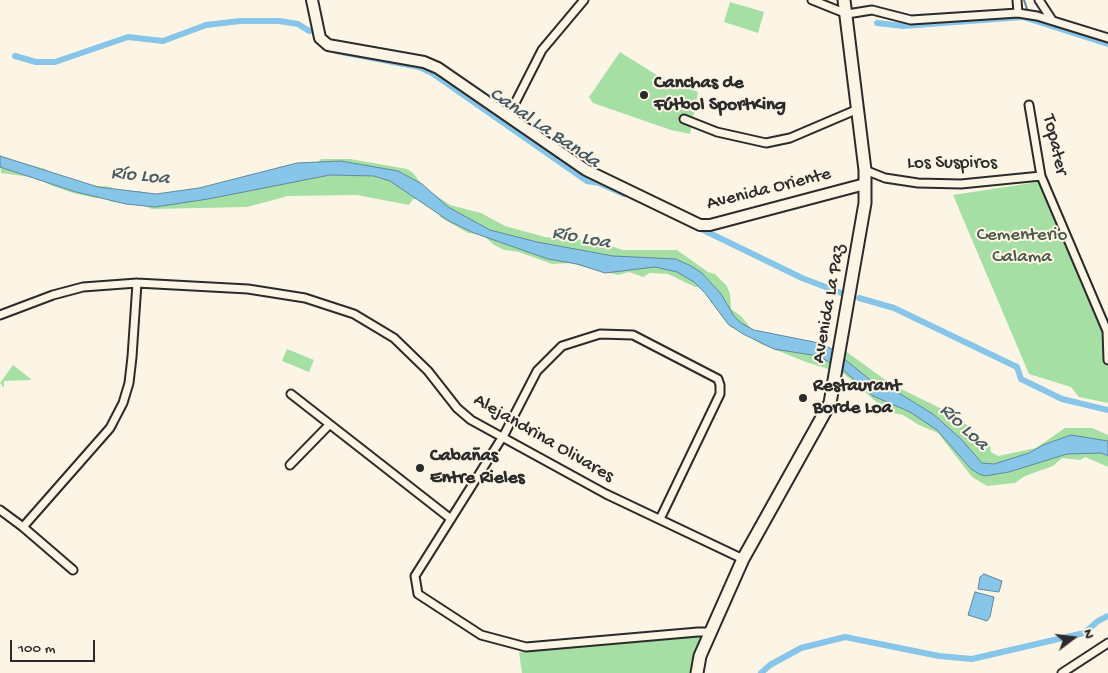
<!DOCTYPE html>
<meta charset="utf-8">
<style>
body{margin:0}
#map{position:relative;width:1108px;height:673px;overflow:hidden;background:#fcf5e5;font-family:"Gochi Hand",sans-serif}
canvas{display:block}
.north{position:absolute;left:1048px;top:613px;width:50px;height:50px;-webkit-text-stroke:4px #fcf5e5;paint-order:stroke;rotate:75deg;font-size:14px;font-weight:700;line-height:20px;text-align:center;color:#2b2b2b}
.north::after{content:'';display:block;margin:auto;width:18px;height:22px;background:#2b2b2b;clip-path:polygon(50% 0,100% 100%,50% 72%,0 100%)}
.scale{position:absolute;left:10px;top:640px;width:85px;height:22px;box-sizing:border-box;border:2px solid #2b2b2b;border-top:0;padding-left:6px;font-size:15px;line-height:18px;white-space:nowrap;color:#2b2b2b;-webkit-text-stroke:4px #fcf5e5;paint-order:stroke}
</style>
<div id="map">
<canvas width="1108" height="673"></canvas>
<div class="north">N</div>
<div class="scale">100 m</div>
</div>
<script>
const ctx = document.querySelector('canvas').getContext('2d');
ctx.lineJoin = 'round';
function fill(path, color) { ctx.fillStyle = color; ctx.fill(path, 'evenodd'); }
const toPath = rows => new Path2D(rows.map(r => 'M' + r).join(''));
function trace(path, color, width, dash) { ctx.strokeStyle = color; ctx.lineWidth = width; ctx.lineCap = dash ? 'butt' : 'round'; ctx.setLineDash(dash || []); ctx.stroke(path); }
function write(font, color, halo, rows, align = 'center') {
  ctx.font = font + ' "Gochi Hand",sans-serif'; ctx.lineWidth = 4; ctx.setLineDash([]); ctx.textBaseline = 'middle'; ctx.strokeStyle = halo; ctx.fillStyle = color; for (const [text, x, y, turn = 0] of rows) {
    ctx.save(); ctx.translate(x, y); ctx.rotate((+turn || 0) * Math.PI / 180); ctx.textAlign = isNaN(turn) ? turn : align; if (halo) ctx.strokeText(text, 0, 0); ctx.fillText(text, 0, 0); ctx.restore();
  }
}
const green = toPath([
 [730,2,764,12,758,33,724,22],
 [620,52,660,77,698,92,690,134,671,130,593,103,589,97],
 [0,157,45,169,59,177,89,185,111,187,114,192,140,191,152,195,199,195,282,166,317,164,321,159,350,159,407,169,413,173,424,187,450,205,481,213,505,226,545,237,595,241,623,250,677,250,708,272,715,274,727,286,730,294,731,309,741,316,758,337,844,350,891,384,942,409,970,427,977,439,990,446,991,452,998,456,1036,448,1065,428,1092,428,1108,435,1108,467,1085,457,1080,460,1062,458,1053,466,1025,476,1015,483,987,486,972,477,938,433,919,425,903,415,888,412,844,374,806,362,761,344,742,331,730,327,716,303,711,303,708,293,701,287,695,287,668,274,650,273,643,277,629,272,618,275,570,263,552,264,519,252,504,250,494,245,482,234,468,233,440,217,438,211,418,199,413,199,409,205,357,195,288,196,247,207,152,209,140,204,112,202,106,198,96,198,73,193,50,185,38,178,1,173],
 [1044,181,1108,340,1108,403,1079,397,1071,387,1029,374,953,195],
 [287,349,314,360,309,372,282,361],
 [13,365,32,380,4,381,4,388,0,383],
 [702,635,691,673,522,673,519,652]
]);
const water = toPath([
 [0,156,98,187,156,194,199,188,297,163,341,161,398,171,422,184,448,207,490,230,537,242,613,256,676,259,691,266,702,273,721,294,734,316,741,323,754,330,819,343,832,349,869,379,894,390,933,414,961,439,982,463,994,464,1029,453,1043,445,1071,435,1108,441,1108,456,1101,453,1067,454,1009,472,985,476,979,474,971,469,937,430,910,412,873,396,842,369,818,356,774,349,743,334,728,324,705,293,694,282,677,272,655,267,605,273,577,264,548,259,474,233,449,221,390,181,374,176,330,175,208,199,155,207,126,204,76,192,0,167,0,156],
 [984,574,1002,581,999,592,978,589,980,577,984,574],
 [975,592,994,597,990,617,987,621,968,615,975,592]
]);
const stream = toPath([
 [1024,0,1028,12]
]);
const canal = toPath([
 [877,23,903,26,1023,17,1108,44],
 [336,51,419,67,432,73,587,181,599,183,624,194],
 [15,56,36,62,55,62,128,37,163,41,206,25,240,21,279,21,298,24,309,31,314,30],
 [697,227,802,278,844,294],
 [859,298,894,308,1017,367,1021,379,1062,399,1108,410],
 [761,673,770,665,801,648,845,637,939,656,972,659,1084,633,1098,621,1108,616]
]);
const street = toPath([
 [812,0,847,14,872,10,911,20,1018,13,1037,16,1108,38],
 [1017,0,1018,13],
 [1039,0,1052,20],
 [1029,105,1041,176,1107,331,1108,360],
 [509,115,542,50,584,0],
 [684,119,717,132,766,143,790,138,858,109],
 [865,170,885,178,918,183,961,184,1041,176],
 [0,315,53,295,83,287,137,283,248,289,305,298,354,314,394,338,428,371,457,408,471,420,606,494,743,559],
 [291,394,451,519],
 [290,465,329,425],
 [0,510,23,527],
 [660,519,720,394,720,385,718,379,633,335,600,334,562,346,537,371,505,433,415,576,418,594,481,635,526,647,698,632,711,632],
 [73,570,23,527,110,428,123,403,129,383,132,357,137,283],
 [1062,673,1108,643]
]);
const secondary = toPath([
 [312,0,320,38,328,45,424,62,438,68,586,170,700,225,710,225,865,184]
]);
const primary = toPath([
 [697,673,700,656,743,559,830,403,865,203,865,170,844,0]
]);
const markers = [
 [644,95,5,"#2b2b2b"],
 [803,398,5,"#2b2b2b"],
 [420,468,5,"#2b2b2b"]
];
const poiNames = [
 ["Canchas de",654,84],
 ["Fútbol SportKing",654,106],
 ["Restaurant",813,387],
 ["Borde Loa",813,409],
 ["Cabañas",430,457],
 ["Entre Rieles",430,479]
];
const streetNames = [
 ["Topater",1054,145,77],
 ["Los Suspiros",952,164],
 ["Avenida Oriente",769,190,-14],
 ["Avenida La Paz",830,304,-80],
 ["Alejandrina Olivares",543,439,30]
];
const parkNames = [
 ["Cementerio",1022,236],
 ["Calama",1022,258]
];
const waterNames = [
 ["Canal La Banda",544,129,34],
 ["Río Loa",140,177,6],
 ["Río Loa",581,239,11],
 ["Río Loa",963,428,43]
];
fill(green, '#a6dfa4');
fill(water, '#87c6e8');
trace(water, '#62889c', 1);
trace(stream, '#62889c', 2);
trace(canal, '#87c6e8', 6);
trace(street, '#2b2b2b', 11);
trace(secondary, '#2b2b2b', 14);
trace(primary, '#2b2b2b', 15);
trace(street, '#fcf5e5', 7);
trace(secondary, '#fcf5e5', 10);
trace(primary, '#fcf5e5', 11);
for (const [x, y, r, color] of markers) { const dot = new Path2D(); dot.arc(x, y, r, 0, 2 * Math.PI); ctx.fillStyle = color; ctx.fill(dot); trace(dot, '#fcf5e5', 2); }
write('bold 19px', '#2b2b2b', '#fcf5e5', poiNames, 'left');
write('19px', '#2b2b2b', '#fcf5e5', streetNames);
write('19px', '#4a5849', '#fcf5e5', parkNames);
write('italic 20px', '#475a64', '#fcf5e5', waterNames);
</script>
